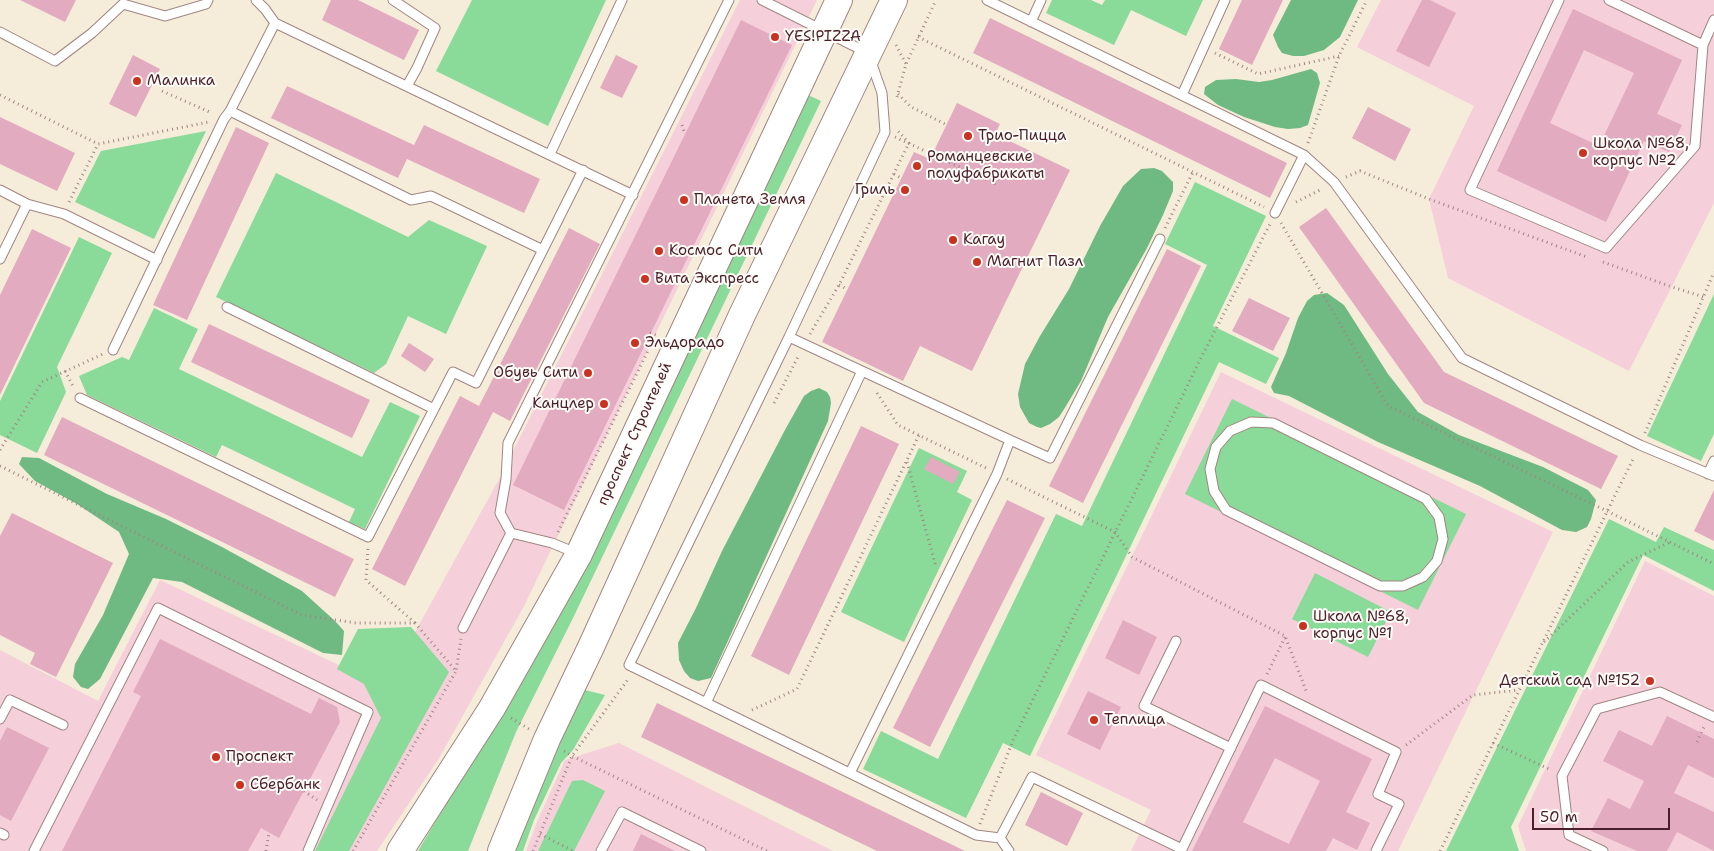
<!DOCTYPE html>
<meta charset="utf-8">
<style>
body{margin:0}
#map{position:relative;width:1714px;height:851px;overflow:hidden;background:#f5ecd9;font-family:"Shantell Sans",sans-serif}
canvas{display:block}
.scale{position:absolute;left:1532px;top:808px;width:138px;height:22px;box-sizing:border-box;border:2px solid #4a1f2b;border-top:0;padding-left:6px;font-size:15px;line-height:18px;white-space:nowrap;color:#4a1f2b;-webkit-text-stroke:4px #fdfcf7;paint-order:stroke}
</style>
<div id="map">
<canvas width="1714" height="851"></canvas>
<div class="scale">50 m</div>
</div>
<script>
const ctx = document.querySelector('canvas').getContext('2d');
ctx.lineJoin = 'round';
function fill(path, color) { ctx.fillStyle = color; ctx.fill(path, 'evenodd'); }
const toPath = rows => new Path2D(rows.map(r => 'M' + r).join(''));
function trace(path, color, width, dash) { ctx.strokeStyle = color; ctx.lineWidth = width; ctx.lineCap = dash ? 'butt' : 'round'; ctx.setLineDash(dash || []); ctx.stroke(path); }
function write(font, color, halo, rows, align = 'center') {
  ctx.font = font + ' "Shantell Sans",sans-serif'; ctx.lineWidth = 4; ctx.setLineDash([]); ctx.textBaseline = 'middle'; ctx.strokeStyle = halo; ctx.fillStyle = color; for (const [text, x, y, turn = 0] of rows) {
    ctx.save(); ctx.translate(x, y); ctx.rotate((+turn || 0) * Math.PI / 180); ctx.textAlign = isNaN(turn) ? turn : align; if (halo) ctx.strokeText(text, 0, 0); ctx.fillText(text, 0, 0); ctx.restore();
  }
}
const built = toPath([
 [740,0,817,0,523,608,438,760,377,851,0,851,0,650,98,701,160,580,385,687,497,483],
 [1381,0,1714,0,1714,203,1629,371,1448,278,1429,199,1474,106,1357,47],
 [1221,372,1553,532,1398,851,1131,851,1151,810,1036,755],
 [1645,561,1714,596,1714,851,1526,851,1518,826],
 [619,743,833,851,526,851,537,822,565,760]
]);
const green = toPath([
 [472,0,606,0,548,126,436,71],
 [1052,0,1091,0,1102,5,1105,0,1203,0,1186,36,1131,10,1114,45,1046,13],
 [808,95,821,101,573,618,516,732,468,851,418,851,560,612],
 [206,131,154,239,75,202,101,151],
 [276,173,408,237,429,220,487,246,446,334,408,316,386,364,374,373,216,297],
 [1195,182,1266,216,1213,326,1279,358,1266,384,1219,362,1030,756,1003,743,966,818,863,769,881,731,938,759,1056,514,1082,526,1207,265,1165,244],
 [79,237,112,253,57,367,66,392,37,453,0,435,0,401],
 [1714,294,1714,434,1701,461,1647,436],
 [154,308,198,329,179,369,362,457,390,402,420,416,365,529,349,522,355,509,222,445,216,457,87,395,79,376,122,357,129,360],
 [1232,399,1466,514,1418,610,1185,494],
 [919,448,967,471,957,492,972,500,904,642,841,612],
 [1609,519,1656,542,1664,527,1714,550,1714,591,1643,555,1511,827,1519,851,1446,851],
 [1315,573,1391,612,1368,657,1292,619],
 [411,627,449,672,349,851,315,851,381,718,364,684,337,669,358,629],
 [577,688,605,695,573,750,561,763,534,820,523,851,511,851],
 [583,780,605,791,574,851,538,851,572,781]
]);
const forest = toPath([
 [1291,0,1358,0,1340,37,1324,50,1304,56,1293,56,1282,53,1278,47,1273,35],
 [1311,69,1317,73,1320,83,1308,125,1300,128,1288,129,1275,127,1244,117,1218,105,1204,94,1205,87,1216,80,1236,79,1259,82,1272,80],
 [1154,168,1162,171,1173,182,1173,191,1163,215,1147,248,1108,317,1081,381,1066,406,1059,417,1050,424,1041,428,1037,427,1029,423,1020,407,1018,394,1025,364,1040,336,1069,289,1100,226,1123,186,1141,169],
 [1327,293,1344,305,1388,374,1418,412,1459,435,1543,467,1588,490,1596,500,1591,519,1587,527,1576,532,1562,530,1480,486,1378,442,1289,396,1274,393,1271,387,1286,353,1298,318,1307,301,1314,295],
 [819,388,827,392,830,397,831,403,828,421,711,678,698,681,690,678,684,671,679,660,678,643,696,608,722,551,786,428,804,396,811,391],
 [22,457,39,458,107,494,166,519,222,547,302,591,335,621,344,631,342,655,323,653,182,582,153,578,100,679,88,689,81,687,73,677,75,664,103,615,129,554,119,532,77,504,35,481,19,464]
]);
const building = toPath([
 [20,0,76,0,65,22],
 [331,0,358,0,419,30,404,60,322,20],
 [1242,0,1283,0,1252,65,1219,49],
 [1422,0,1430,0,1456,13,1429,67,1396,51],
 [1573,9,1682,60,1657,114,1682,125,1669,152,1644,141,1606,222,1497,171],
 [1584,50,1634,73,1599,146,1550,123],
 [990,18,1287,163,1270,198,973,53],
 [741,20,792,45,564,510,513,485],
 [133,55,160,69,136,117,109,104],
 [616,55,638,66,622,98,600,88],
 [287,86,414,145,424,125,540,179,524,213,407,159,398,178,271,118],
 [957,103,1000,124,995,134,1070,170,972,371,920,346,903,381,822,342,914,152,930,159],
 [1368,107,1411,129,1395,161,1352,138],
 [0,117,75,153,57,191,0,164],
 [236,127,269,143,187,320,153,305],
 [1326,208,1444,372,1618,456,1601,489,1424,403,1299,227],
 [569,228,600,244,510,421,493,412,405,586,372,569,460,396,479,406],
 [32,229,71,248,0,395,0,295],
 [1167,249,1201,266,1083,503,1049,486],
 [1249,298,1290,318,1273,351,1232,331],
 [209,324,370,400,352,438,191,362],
 [409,343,434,359,425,372,401,356],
 [62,417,354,559,335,597,44,455],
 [861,426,899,444,789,675,751,656],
 [931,457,960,472,953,484,924,469],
 [1714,490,1714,541,1694,531],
 [1007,500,1045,518,930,747,893,728],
 [12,513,113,563,56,677,30,664,35,653,0,635,0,536],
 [1123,620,1157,637,1139,675,1105,658],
 [160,639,311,714,319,698,337,707,340,722,279,838,261,828,248,851,62,851,141,696,133,692],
 [1088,691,1121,707,1100,750,1067,734],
 [657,703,874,807,965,851,877,851,641,737],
 [1265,706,1372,759,1346,812,1370,823,1357,850,1333,838,1326,851,1192,851],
 [1275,758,1320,781,1289,844,1243,822],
 [1667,716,1714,739,1714,778,1688,765,1674,793,1714,812,1714,851,1677,832,1667,851,1637,851,1591,831,1608,798,1630,809,1644,781,1603,761,1619,730,1652,746],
 [7,727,49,748,11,821,0,815,0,741],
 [1041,792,1083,813,1067,846,1025,825],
 [641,834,675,851,633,851]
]);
const path = toPath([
 [918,37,1264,207],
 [896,45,906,64],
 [1215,53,1258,74,1339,56],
 [162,91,212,113],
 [898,94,911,107,947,125],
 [0,95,98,144,209,122],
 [897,97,906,64,936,0],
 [682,125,685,134],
 [895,137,998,185],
 [1308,143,1339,56,1367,0],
 [894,174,901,178],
 [1346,177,1360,171,1429,199,1587,257],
 [69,202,98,144],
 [1296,202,1322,189],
 [1281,223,1388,406,1607,511,1714,564],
 [1165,228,1193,172],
 [1603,262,1672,287,1704,297],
 [839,285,847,289],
 [650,333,656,335],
 [810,334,839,285,909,143,898,131],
 [65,371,74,388],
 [877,393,898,425,986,468],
 [774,403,799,355],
 [1645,433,1714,272],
 [0,450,42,382,103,354],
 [907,462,936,567],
 [0,466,302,615,356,623,415,623,456,671,461,639],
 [1007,479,1115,532,1132,557,1285,636,1307,693],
 [558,532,651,345],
 [368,549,366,580,415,623],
 [1544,642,1628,562,1670,542],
 [1267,674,1285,637],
 [752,710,797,689,919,435],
 [511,718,529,729],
 [1697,742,1704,727],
 [1493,743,1551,770],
 [1406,745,1473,695,1519,690],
 [564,751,572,756,767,851],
 [304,791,317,800],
 [980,824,1014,738,1204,352,1270,224],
 [540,834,573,851],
 [266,851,269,832],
 [353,851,456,671],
 [533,851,572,756,629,678],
 [1440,851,1634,457]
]);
const lane = toPath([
 [256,0,265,9,275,23,633,195],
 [393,0,435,28,417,68,407,86],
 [762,0,868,53,882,93,885,132,789,337,1010,440,997,474,850,773],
 [987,0,1304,155,1334,182,1462,358,1640,445,1714,476],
 [1559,0,1470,190,1606,248,1695,146,1703,45,1714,20],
 [1609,0,1703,45],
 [123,4,165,16,206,4,208,0],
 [1031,22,1041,0],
 [0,32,55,61,92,33,123,4],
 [1182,95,1225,0],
 [230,111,411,200,431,196,543,250],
 [550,154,622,0],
 [0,190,27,204],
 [1275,213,1304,155],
 [0,259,27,204,64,214,157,260],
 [227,307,434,409],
 [789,337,629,665,976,835,1000,838,1032,777,1182,849,1181,851],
 [113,350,224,119,230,111,275,23],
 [80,398,368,537,453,372,476,383,583,170],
 [1251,422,1273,423,1426,499,1439,517,1443,539,1437,561,1423,577,1403,586,1380,586,1226,510,1214,491,1210,469,1216,447,1230,431,1251,422],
 [1010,440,1050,458,1160,239],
 [1708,474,1714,461],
 [511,533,500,513,506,479,508,443,729,0],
 [463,628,511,533,552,543,576,553],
 [1176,641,1144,706,1231,748],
 [706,703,862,371],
 [0,719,10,700,63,725],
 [0,833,4,835],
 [1000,838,1009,851],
 [1182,849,1261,685,1396,752,1378,794,1399,804,1376,851],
 [34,851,158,608,368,712,308,851],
 [601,851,622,812,701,851],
 [1603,851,1569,835,1562,776,1597,709,1660,692,1714,717]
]);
const primary = toPath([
 [400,851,492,708,579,554,839,0],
 [501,851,547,739,591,647,742,315,894,0]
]);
const markers = [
 [775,37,5,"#c8321e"],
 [137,81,5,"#c8321e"],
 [968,136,5,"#c8321e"],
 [1583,153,5,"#c8321e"],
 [917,166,5,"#c8321e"],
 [905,190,5,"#c8321e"],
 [684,200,5,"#c8321e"],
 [953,240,5,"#c8321e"],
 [659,251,5,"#c8321e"],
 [977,262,5,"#c8321e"],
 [645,279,5,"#c8321e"],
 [635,343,5,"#c8321e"],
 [588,373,5,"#c8321e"],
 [604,404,5,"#c8321e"],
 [1303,626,5,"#c8321e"],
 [1650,681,5,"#c8321e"],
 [1094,720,5,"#c8321e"],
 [216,757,5,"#c8321e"],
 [240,785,5,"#c8321e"]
];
const poiNames = [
 ["YES!PIZZA",785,37],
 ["Малинка",147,81],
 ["Трио-Пицца",978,136],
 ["Школа №68,",1593,144],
 ["корпус №2",1593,161],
 ["Романцевские",927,157],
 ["полуфабрикаты",927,174],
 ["Гриль",895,190,"right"],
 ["Планета Земля",694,200],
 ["Кагау",963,240],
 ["Космос Сити",669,251],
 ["Магнит Пазл",987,262],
 ["Вита Экспресс",655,279],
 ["Эльдорадо",645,343],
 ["Обувь Сити",578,373,"right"],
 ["Канцлер",594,404,"right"],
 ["Школа №68,",1313,617],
 ["корпус №1",1313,634],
 ["Детский сад №152",1640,681,"right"],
 ["Теплица",1104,720],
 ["Проспект",226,757],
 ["Сбербанк",250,785]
];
const streetNames = [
 ["проспект Строителей",635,434,-65]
];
fill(built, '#f5cfda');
fill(green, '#8ada9a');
fill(forest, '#6fba82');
fill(building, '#e2abbf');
trace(lane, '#a08682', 11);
trace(primary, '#a08682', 28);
trace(path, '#a08682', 3, [1, 4]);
trace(lane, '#fff', 9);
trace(primary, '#fff', 26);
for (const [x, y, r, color] of markers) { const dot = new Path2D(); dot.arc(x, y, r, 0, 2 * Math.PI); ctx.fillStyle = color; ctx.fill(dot); trace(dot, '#fdfcf7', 2); }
write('15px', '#4a1f2b', '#fdfcf7', poiNames, 'left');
write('15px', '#4a1f2b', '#fdfcf7', streetNames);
</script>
